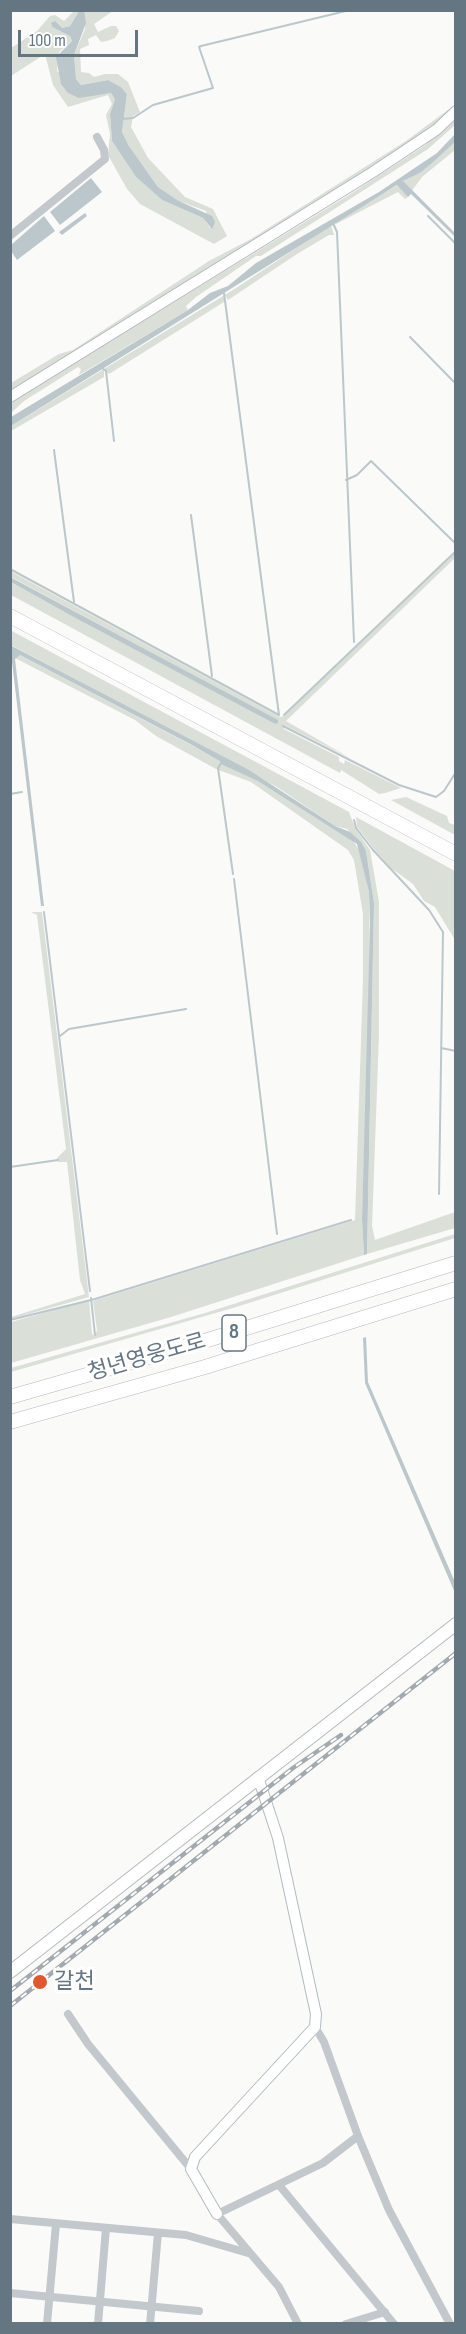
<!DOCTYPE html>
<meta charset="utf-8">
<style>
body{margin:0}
#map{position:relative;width:466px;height:2334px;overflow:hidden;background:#fafaf8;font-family:"Sofia Sans Condensed",sans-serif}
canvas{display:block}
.frame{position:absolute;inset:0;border:12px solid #657683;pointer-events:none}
.scale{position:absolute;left:18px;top:30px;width:120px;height:27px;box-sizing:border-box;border:3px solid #657683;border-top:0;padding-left:8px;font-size:18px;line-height:21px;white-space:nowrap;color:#657683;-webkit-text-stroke:4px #fff;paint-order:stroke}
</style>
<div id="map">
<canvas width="466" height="2334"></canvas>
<div class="frame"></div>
<div class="scale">100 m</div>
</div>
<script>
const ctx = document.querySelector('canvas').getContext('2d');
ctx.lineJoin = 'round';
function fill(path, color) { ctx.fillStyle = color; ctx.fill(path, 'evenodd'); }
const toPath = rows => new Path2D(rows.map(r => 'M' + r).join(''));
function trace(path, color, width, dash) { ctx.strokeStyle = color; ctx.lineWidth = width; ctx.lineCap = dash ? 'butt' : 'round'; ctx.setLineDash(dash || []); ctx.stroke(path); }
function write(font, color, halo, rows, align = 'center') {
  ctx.font = font + ' "Sofia Sans Condensed","Noto Sans KR",sans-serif'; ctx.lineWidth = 6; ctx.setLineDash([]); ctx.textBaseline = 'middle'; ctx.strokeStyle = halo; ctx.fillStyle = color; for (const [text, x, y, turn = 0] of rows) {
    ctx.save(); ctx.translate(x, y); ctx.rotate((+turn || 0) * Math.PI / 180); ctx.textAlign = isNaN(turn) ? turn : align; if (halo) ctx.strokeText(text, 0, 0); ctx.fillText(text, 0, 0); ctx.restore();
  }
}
const green = toPath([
 [74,11,79,11,70,26,62,28,51,23,52,27,70,36,72,41,59,52,57,71,95,95,111,93,115,99,110,114,112,141,136,177,162,200,203,218,211,229,206,211,179,201,158,187,129,146,122,132,127,94,121,87,108,80,81,85,76,79,74,55,85,29,84,11,113,11,94,24,98,32,111,26,116,26,119,31,115,38,107,41,101,42,96,35,88,39,89,45,80,49,81,72,89,73,94,77,105,74,118,74,128,82,140,112,133,116,131,127,148,158,185,197,213,209,227,236,214,244,140,204,127,189,108,155,110,134,106,115,112,104,108,95,68,107,53,85,45,54,11,76,11,48,37,31,50,16,55,15,64,21],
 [449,109,450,113,435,128,11,393,11,383,59,354,73,350,209,261,251,239,406,141],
 [455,117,455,125,428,149,261,256,256,256,196,297,186,306,188,310,79,375,81,369,78,367,24,401,11,413,11,402,349,195,424,146],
 [455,142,455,150,422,177,411,192,403,184,403,181,420,173],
 [398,185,408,197,405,199,398,192,336,224,337,221],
 [331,225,334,235,329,235,297,254,228,300,225,295,224,302,109,374,104,370,104,377,11,431,11,426,236,288],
 [455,553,455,558,286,721,350,758,284,725,284,729,339,757,339,761,344,764,345,760,401,788,385,793,379,794,341,770,340,773,11,595,11,582,275,724,277,720,11,577,10,571,280,717,284,716],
 [10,630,349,812,355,828,370,850,379,902,379,1035,372,1226,375,1240,455,1212,455,1228,367,1254,374,903,366,851,347,829,335,826,277,787,11,645],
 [20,655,258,780,352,839,359,850,369,892,370,979,362,1220,364,1255,171,1317,11,1363,11,1322,89,1300,92,1334,95,1336,97,1330,93,1301,355,1220,363,980,363,914,354,860,348,850,251,782,216,769,156,736,135,720,15,658],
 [406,797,447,816,449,823,455,825,455,835,391,800],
 [356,817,455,871,455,940,435,907,424,901,413,884,391,868,374,849,357,827],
 [31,912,42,912,89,1297,11,1319,11,1317,85,1294,80,1280,67,1162,58,1162,57,1158,66,1149,37,915],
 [455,1234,455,1238,233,1308,11,1372,11,1368,205,1313]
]);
const water = toPath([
 [79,11,84,11,86,23,74,55,76,79,81,85,108,80,121,87,127,94,122,132,129,146,158,187,179,201,212,216,215,222,212,229,203,218,162,200,136,177,112,141,110,114,115,99,111,93,79,98,68,93,61,84,56,57,72,41,70,36,52,27,51,23,55,21,62,28,70,26],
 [455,134,455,142,432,163,420,173,403,181,455,233,455,237,411,194,408,197,397,185,11,426,11,417,188,310,210,293,228,286,256,263,379,192,437,153],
 [91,178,102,192,60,225,50,212],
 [85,213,87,216,62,235,59,232],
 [44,216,55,231,17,260,11,251,11,245],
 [10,577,278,720,278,723,275,724,74,617,11,582],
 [10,645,249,770,335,826,350,832,361,842,366,851,374,903,367,1254,364,1255,362,1220,370,925,369,892,357,844,258,781,221,764,220,761,192,745,20,655,15,659,44,906,41,906],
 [366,1337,368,1382,455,1582,455,1593,365,1383,363,1338]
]);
const stream = toPath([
 [122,119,133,118,153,105,213,88,199,47,201,46,350,10],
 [428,216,456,244],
 [333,223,337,232,354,642],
 [224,293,279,715],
 [410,337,456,384],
 [102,368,106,371,114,441],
 [54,450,74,602],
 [346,480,357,475,371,461,456,544],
 [191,515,212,676],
 [10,569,279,715],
 [284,715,456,551],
 [283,726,399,785,436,797,444,791,456,772],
 [222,762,218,768,233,874],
 [10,794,22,792],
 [354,820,356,828,373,850,429,910,443,932,439,1194],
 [234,879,277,1234],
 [44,912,90,1291],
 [60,1036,69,1029,186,1009],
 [441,1048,456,1051],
 [10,1167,58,1160],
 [91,1298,95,1335],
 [10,1320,95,1299,351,1220]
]);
const street = toPath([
 [10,236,105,159,104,150,97,137],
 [68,2014,88,2044,191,2169],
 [315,2027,324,2042,358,2136,389,2210,450,2324],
 [279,2185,394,2324],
 [10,2219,186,2235,248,2253],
 [10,2293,199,2311],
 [47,2324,56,2224],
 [98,2324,106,2228],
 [150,2324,158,2233],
 [298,2324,279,2287,217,2214,323,2163,358,2136],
 [346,2324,385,2312]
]);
const secondary = toPath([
 [10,397,373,172,436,130,456,111],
 [217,2214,191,2169,195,2157,315,2027,316,2014,278,1838,258,1777]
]);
const primary = toPath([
 [10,1972,456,1624]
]);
const highway = toPath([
 [10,616,456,854],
 [10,1397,198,1343,456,1263],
 [10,1422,205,1367,456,1289]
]);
const rail = toPath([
 [10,1991,293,1768,341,1735],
 [10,2006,456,1653]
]);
const markers = [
 [40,1982,8,"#e4572e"]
];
const shields = [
 [234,1333,24]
];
const shieldNames = [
 ["8",234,1333]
];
const streetNames = [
 ["청년영웅도로",147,1358,-16]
];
const poiNames = [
 ["갈천",54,1982]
];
fill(green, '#dadfd7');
fill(water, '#bbc7cb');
trace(stream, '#bbc7cb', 2);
trace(secondary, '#b3babf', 12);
trace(primary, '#b5babe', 14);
trace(highway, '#b4b9bd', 15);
trace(street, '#c3c8cc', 8);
trace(secondary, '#fff', 10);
trace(primary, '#fff', 12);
trace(highway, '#fff', 14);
trace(rail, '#a2aab0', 4.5);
trace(rail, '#fff', 2, [7]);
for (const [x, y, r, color] of markers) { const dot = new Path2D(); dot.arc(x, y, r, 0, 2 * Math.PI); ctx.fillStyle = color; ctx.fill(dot); trace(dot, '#fff', 2); }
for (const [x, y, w] of shields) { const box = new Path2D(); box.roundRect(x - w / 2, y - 18, w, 36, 4.5); ctx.fillStyle = '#fff'; ctx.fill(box); trace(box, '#657683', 1.5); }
write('bold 21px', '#657683', null, shieldNames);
write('22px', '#657683', '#fff', streetNames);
write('22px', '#657683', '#fff', poiNames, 'left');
</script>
